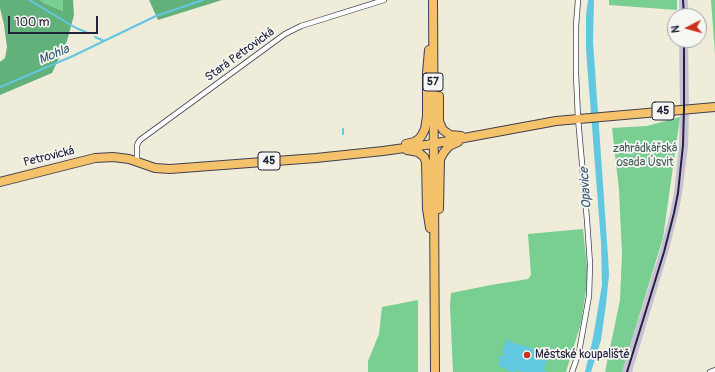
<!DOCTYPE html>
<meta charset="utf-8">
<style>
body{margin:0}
#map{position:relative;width:715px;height:372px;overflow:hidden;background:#efecd9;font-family:Pangolin,sans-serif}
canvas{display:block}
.north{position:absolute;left:667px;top:8px;width:40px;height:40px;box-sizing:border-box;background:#f6f6f2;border:1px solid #a1a1a9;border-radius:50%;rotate:264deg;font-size:11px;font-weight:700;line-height:16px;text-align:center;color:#22223b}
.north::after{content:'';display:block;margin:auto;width:14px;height:18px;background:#c8321e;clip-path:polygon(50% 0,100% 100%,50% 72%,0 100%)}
.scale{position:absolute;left:8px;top:16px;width:90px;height:18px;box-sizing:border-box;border:2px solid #22223b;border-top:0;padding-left:5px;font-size:12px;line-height:14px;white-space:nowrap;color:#22223b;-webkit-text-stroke:3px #f6f6f2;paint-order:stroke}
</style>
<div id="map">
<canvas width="715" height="372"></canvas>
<div class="north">N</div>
<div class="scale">100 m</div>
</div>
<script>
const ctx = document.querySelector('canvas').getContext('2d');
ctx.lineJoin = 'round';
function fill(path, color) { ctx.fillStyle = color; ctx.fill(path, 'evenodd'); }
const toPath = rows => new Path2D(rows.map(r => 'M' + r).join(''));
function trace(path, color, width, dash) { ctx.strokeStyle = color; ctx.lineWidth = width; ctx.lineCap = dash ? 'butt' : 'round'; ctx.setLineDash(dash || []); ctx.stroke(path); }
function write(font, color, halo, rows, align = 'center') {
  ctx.font = font + ' Pangolin,sans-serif'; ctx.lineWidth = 3.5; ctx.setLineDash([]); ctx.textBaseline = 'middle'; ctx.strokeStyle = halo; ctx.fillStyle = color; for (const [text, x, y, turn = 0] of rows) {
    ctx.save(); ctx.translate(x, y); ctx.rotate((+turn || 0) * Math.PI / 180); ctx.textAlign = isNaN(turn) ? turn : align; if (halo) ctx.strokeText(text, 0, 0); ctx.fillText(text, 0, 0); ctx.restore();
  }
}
const industrial = toPath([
 [679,0,688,0,688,16,679,16],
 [679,40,688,40,689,109,688,146,682,194,678,214,668,253,632,372,622,372,660,251,670,213,674,193,679,145,680,109]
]);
const green = toPath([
 [40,0,63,0,63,11,44,3],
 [609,0,677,0,677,10,609,5],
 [711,0,715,0,715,54],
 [680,117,663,238,622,372,605,372,620,300,622,254,619,190,612,128,647,126],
 [583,229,588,277,581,323,566,372,453,372,450,305,451,293,491,285,528,279,531,275,528,234],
 [418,300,418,372,368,372,368,361,379,334,382,307]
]);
const forest = toPath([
 [0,0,40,0,44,3,63,11,63,0,73,0,74,15,67,41,52,73,0,95,0,62,5,58,7,47,4,25,0,8],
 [149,0,222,0,158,20]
]);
const water = toPath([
 [588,0,594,0,593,41,608,256,609,275,606,304,601,340,591,372,585,372,593,338,602,285,601,242,586,50,586,15],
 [507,338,508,339,508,341,547,353,548,350,550,351,544,369,546,370,545,372,524,372,516,370,514,372,512,372,507,370,507,369,498,366,500,359,498,358,499,356,501,357,501,356,505,356,505,354,502,353]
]);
const stream = toPath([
 [29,0,76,28,86,32],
 [95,37,104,41],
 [0,87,73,56,104,41,156,16,203,0],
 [343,129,343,134]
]);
const minor = toPath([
 [137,162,137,146,138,143,140,140,285,34,301,26,384,0],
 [572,372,579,352,589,296,590,264,587,220,578,118,576,74,576,26,578,0],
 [710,372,715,370]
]);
const primary = toPath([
 [433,0,435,372],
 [439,96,439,121,441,126,443,130,450,135,461,136],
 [406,144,414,142,419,139,422,135,425,129,427,116,427,73,429,50],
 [407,150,413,151,418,152,424,157,426,162,427,209,430,228],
 [0,182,95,158,113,157,129,159,155,168,170,169,316,158,383,151,426,145,556,121,715,107],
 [439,209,440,159,444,152,449,146,458,142]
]);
const rail = toPath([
 [683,0,684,16],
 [627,372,664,252,674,213,678,193,683,145,684,109,684,40]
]);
const markers = [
 [527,355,4,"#c8321e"]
];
const shields = [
 [433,82,20],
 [663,111,22],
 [269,161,22]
];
const shieldNames = [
 ["57",433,82],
 ["45",663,111],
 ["45",269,161]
];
const streetNames = [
 ["Stará Petrovická",240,55,-36],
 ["Petrovická",49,157,-14]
];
const parkNames = [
 ["zahrádkářská",645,149],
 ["osada Úsvit",645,163]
];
const poiNames = [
 ["Městské koupaliště",535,355]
];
const waterNames = [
 ["Mohla",54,55,-23],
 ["Opavice",586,188,-94]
];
fill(industrial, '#c9bfd7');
fill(green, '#79ce91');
fill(forest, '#62b17b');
fill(water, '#62c7e0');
trace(stream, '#62c7e0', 2);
trace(minor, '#414053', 6);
trace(primary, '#414053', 10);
trace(minor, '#fff', 4.5);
trace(primary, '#f3c26a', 8);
trace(rail, '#22223b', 2);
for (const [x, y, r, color] of markers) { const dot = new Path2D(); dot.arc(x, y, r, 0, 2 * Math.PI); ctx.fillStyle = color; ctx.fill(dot); trace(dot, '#f6f6f2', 1.5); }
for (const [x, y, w] of shields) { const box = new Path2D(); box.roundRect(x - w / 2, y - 9, w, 18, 3); ctx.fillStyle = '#f6f6f2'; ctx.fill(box); trace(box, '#22223b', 1); }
write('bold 11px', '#22223b', null, shieldNames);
write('12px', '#22223b', '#f6f6f2', streetNames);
write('12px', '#405e59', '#f6f6f2', parkNames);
write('12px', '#22223b', '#f6f6f2', poiNames, 'left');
write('italic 13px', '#385c75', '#f6f6f2', waterNames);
</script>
